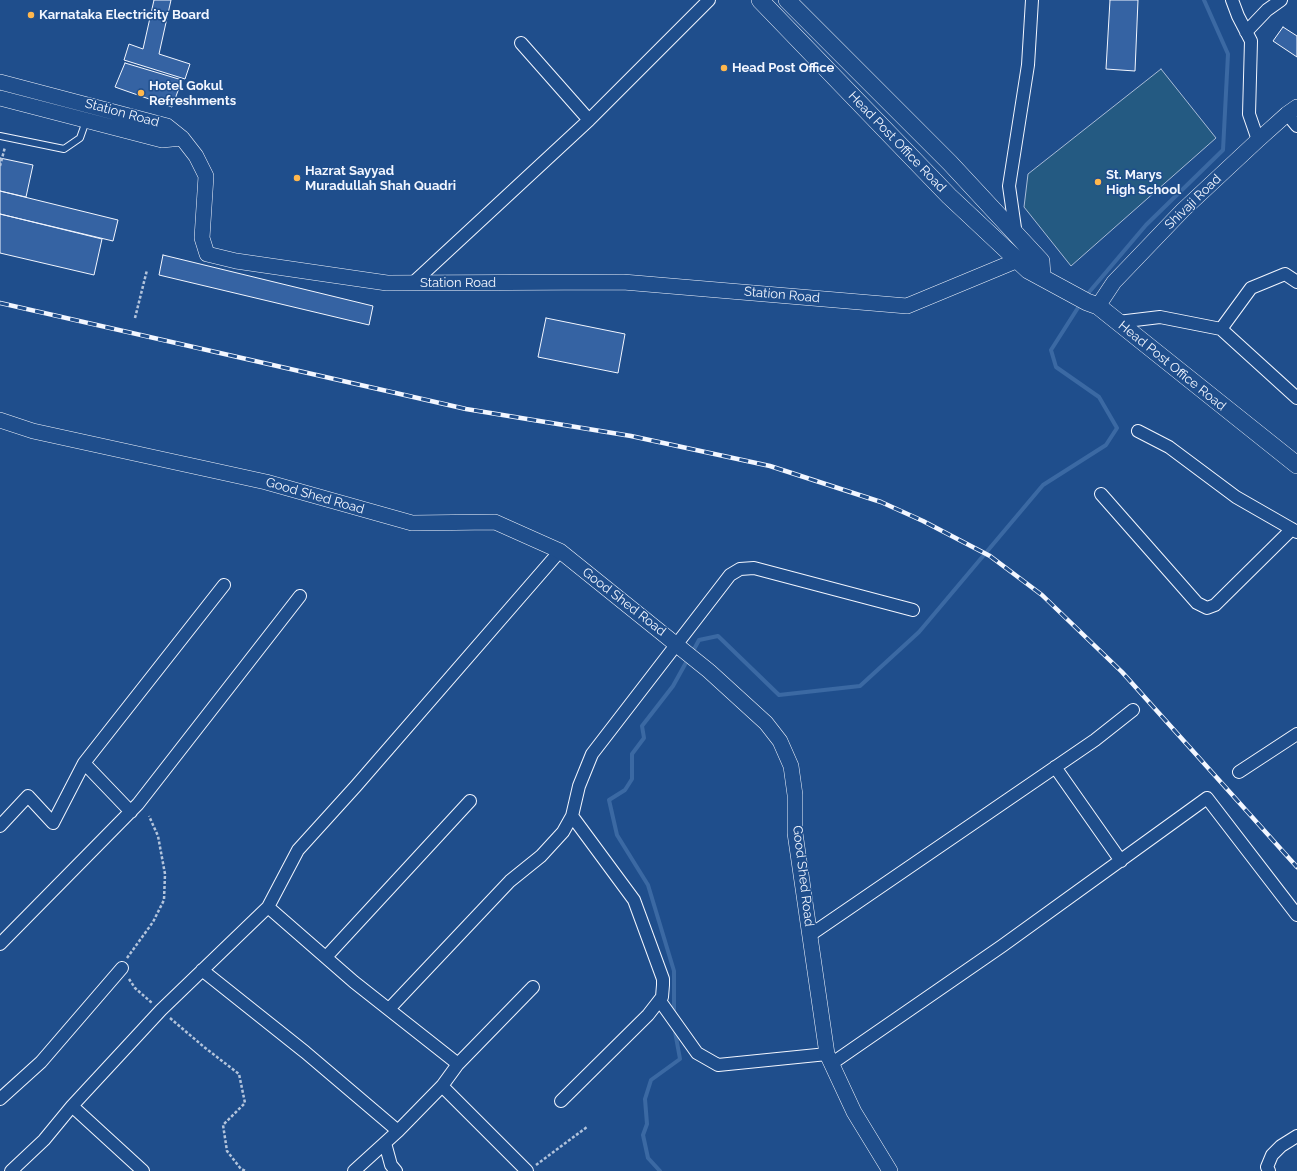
<!DOCTYPE html>
<style>
body{margin:0}
canvas{display:block;background:#1f4e8c}
</style>
<canvas width="1297" height="1171"></canvas>
<script>
const ctx = document.querySelector('canvas').getContext('2d');
ctx.lineJoin = 'round';
function fill(path, color) { ctx.fillStyle = color; ctx.fill(path, 'evenodd'); }
const toPath = rows => new Path2D(rows.map(r => 'M' + r).join(''));
function trace(path, color, width, dash) { ctx.strokeStyle = color; ctx.lineWidth = width; ctx.lineCap = dash ? 'butt' : 'round'; ctx.setLineDash(dash || []); ctx.stroke(path); }
function write(font, color, halo, rows, align = 'center') {
  ctx.font = font + ' Raleway,sans-serif'; ctx.lineWidth = 3; ctx.setLineDash([]); ctx.textBaseline = 'middle'; ctx.strokeStyle = halo; ctx.fillStyle = color; for (const [text, x, y, turn = 0] of rows) {
    ctx.save(); ctx.translate(x, y); ctx.rotate((+turn || 0) * Math.PI / 180); ctx.textAlign = isNaN(turn) ? turn : align; if (halo) ctx.strokeText(text, 0, 0); ctx.fillText(text, 0, 0); ctx.restore();
  }
}
const green = toPath([
 [1161,69,1216,138,1071,266,1024,207,1028,174,1161,69]
]);
const stream = toPath([
 [1085,297,1146,225,1223,150,1228,54,1204,0],
 [692,653,699,640,718,636,779,695,860,686,919,632,1043,485,1106,445,1117,428,1099,397,1056,367,1051,350,1081,303],
 [674,1017,674,971,648,885,617,835,609,800,625,790,632,779,632,754,644,738,642,726,673,686,688,659],
 [660,1171,648,1158,643,1135,647,1124,645,1099,651,1080,680,1059,674,1026]
]);
const building = toPath([
 [154,0,171,0,159,54,190,64,185,79,124,60,129,44,143,49,154,0],
 [1110,0,1138,0,1135,71,1106,69,1110,0],
 [1283,27,1297,36,1297,57,1273,41,1283,27],
 [125,63,182,80,172,107,115,87,125,63],
 [0,158,33,165,26,197,0,191,0,158],
 [0,191,118,220,113,241,0,214,0,191],
 [0,214,102,239,94,275,0,253,0,214],
 [163,255,373,306,369,325,159,275,163,255],
 [546,318,625,334,618,373,538,357,546,318]
]);
const path = toPath([
 [0,166,5,147],
 [135,318,147,270],
 [127,958,153,922,164,900,165,874,158,836,149,816],
 [129,979,135,988,152,1003],
 [170,1018,204,1047,239,1074,245,1103,223,1125,227,1151,241,1169,246,1171],
 [536,1165,587,1127]
]);
const service = toPath([
 [0,136,64,149,80,138,86,121]
]);
const minor = toPath([
 [1232,0,1238,16,1251,41,1249,114,1258,140],
 [1246,32,1267,10,1281,0],
 [521,43,589,120,709,0],
 [1287,114,1297,126],
 [1016,235,1009,186,1028,65,1032,0],
 [1297,282,1285,274,1251,288,1221,329,1297,398],
 [413,283,589,120],
 [1118,322,1160,317,1221,329],
 [1138,431,1169,447,1236,497,1297,532],
 [1101,494,1197,603,1207,608,1215,605,1292,529],
 [1055,767,1121,861],
 [1239,772,1297,734],
 [131,812,84,763,224,585],
 [0,826,28,796,53,823,84,763],
 [268,907,354,982,458,1064],
 [810,935,1095,740,1133,710],
 [0,944,138,804,300,596],
 [326,957,470,801],
 [202,970,305,1052,398,1131],
 [660,1001,697,1053,718,1065,827,1054],
 [389,1009,510,881,541,856,563,832,572,816,579,786,592,754,730,575,740,569,754,568,913,610],
 [831,1064,1002,946,1207,798,1297,915],
 [442,1086,527,1171],
 [0,1099,41,1062,122,968],
 [561,1101,648,1015,662,997,663,985,663,979,634,900,572,816],
 [72,1106,143,1171],
 [385,1143,391,1165,396,1171],
 [11,1171,44,1140,72,1106,161,1010,268,907,298,850,356,786,560,551],
 [354,1171,398,1131,442,1086,458,1064,533,987],
 [1269,1171,1267,1167,1272,1155,1281,1146,1297,1136]
]);
const tertiary = toPath([
 [0,82,167,126,182,138,196,156,206,176,202,238,207,254,236,261,387,283,623,282,907,306,1018,260],
 [0,98,162,140,182,138],
 [1098,306,1114,282,1183,210,1258,140,1287,114,1297,107],
 [0,420,33,431,266,482,412,523,495,522,560,551,709,671,766,723,780,741,791,766,795,795,795,833,827,1054,854,1112,890,1171]
]);
const secondary = toPath([
 [760,0,949,196,1028,270,1087,302,1098,306,1297,465],
 [787,0,950,163,1041,261,1042,276]
]);
const rail = toPath([
 [0,303,466,409,631,436,770,466,881,502,923,521,990,556,1042,595,1122,672,1297,867]
]);
const markers = [
 [31,15,4,"#ffb74d"],
 [724,68,4,"#ffb74d"],
 [141,93,4,"#ffb74d"],
 [297,178,4,"#ffb74d"],
 [1098,182,4,"#ffb74d"]
];
const poiNames = [
 ["Karnataka Electricity Board",39,15],
 ["Head Post Office",732,68],
 ["Hotel Gokul",149,86],
 ["Refreshments",149,101],
 ["Hazrat Sayyad",305,171],
 ["Muradullah Shah Quadri",305,186],
 ["St. Marys",1106,175],
 ["High School",1106,190]
];
const streetNames = [
 ["Station Road",122,113,15],
 ["Head Post Office Road",897,142,46],
 ["Shivaji Road",1193,202,-44],
 ["Station Road",458,283],
 ["Station Road",782,295,5],
 ["Head Post Office Road",1172,366,39],
 ["Good Shed Road",315,496,16],
 ["Good Shed Road",624,602,38],
 ["Good Shed Road",803,876,83]
];
fill(green, '#245a82');
trace(green, '#a8bbd7', 1);
trace(stream, '#3b69a3', 4);
fill(building, '#3563a3');
trace(building, '#f2f6ff', 1);
trace(service, '#f2f6ff', 8);
trace(minor, '#f2f6ff', 14);
trace(tertiary, '#f2f6ff', 16);
trace(secondary, '#f2f6ff', 18);
trace(path, '#b3c4dc', 2.5, [3, 2]);
trace(service, '#1f4e8c', 6);
trace(minor, '#1f4e8c', 12);
trace(tertiary, '#1f4e8c', 15);
trace(secondary, '#1f4e8c', 17);
trace(rail, '#f2f6ff', 4.5);
trace(rail, '#1f4e8c', 3, [9]);
for (const [x, y, r, color] of markers) { const dot = new Path2D(); dot.arc(x, y, r, 0, 2 * Math.PI); ctx.fillStyle = color; ctx.fill(dot); trace(dot, '#1f4e8c', 1.5); }
write('bold 13px', '#f2f6ff', '#1f4e8c', poiNames, 'left');
write('13px', '#f2f6ff', '#1f4e8c', streetNames);
</script>
